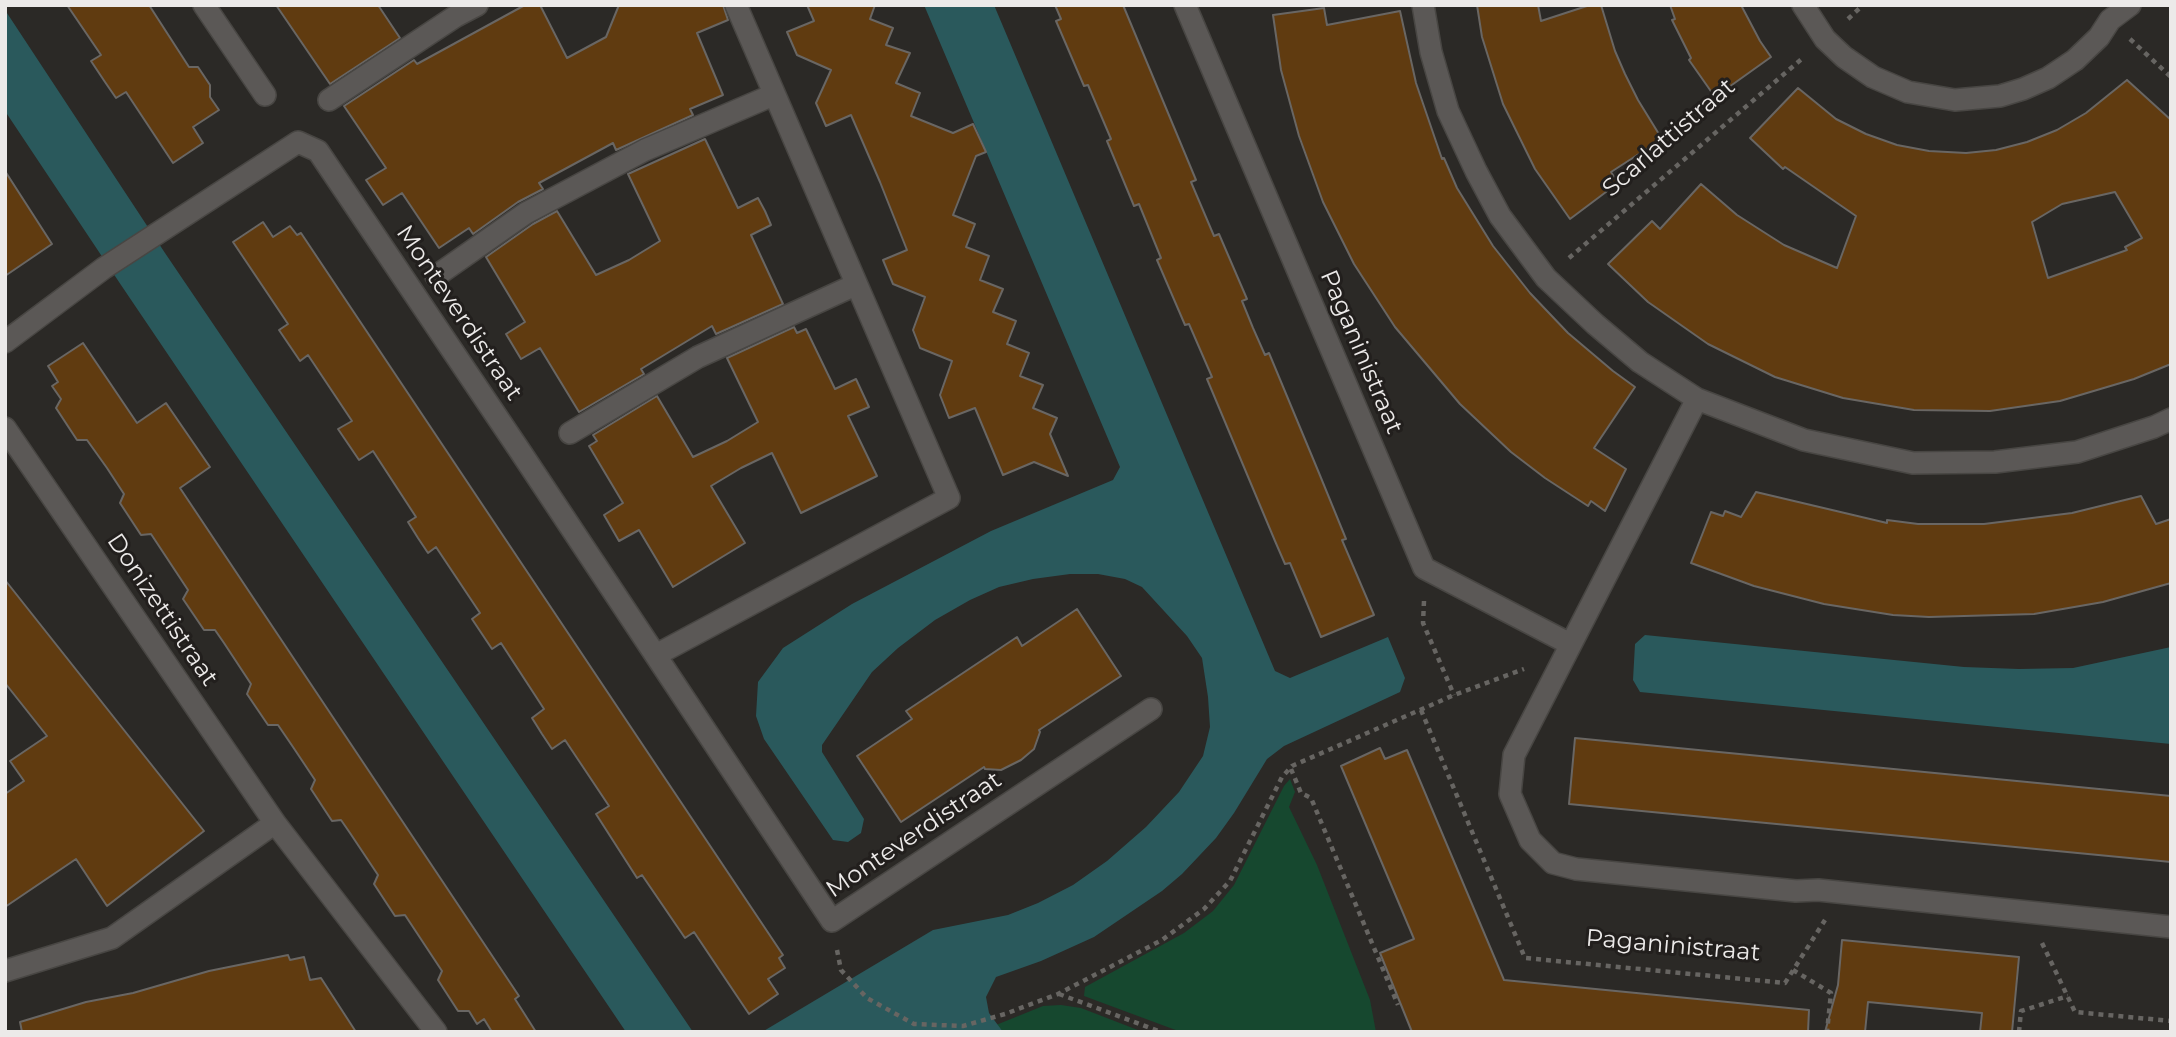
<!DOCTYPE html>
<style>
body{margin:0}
#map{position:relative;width:2176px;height:1037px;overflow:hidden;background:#2b2926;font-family:Montserrat,sans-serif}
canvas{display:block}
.frame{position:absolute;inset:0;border:7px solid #eceae9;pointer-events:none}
</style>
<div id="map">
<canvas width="2176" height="1037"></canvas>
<div class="frame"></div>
</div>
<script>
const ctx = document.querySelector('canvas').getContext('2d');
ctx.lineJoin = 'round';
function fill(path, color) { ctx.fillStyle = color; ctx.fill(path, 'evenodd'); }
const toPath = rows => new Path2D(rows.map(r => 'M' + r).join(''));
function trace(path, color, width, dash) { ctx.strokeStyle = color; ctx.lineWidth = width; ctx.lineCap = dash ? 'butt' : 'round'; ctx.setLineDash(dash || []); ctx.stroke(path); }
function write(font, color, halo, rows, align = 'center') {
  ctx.font = font + ' Montserrat,sans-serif'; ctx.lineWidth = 6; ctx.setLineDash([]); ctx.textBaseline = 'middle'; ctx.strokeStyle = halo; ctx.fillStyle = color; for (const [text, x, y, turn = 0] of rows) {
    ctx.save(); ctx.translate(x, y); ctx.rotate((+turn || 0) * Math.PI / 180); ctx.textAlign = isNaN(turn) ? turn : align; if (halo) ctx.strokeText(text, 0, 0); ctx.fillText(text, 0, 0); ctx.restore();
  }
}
const green = toPath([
 [1290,779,1295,792,1289,807,1317,865,1370,1000,1376,1032,1181,1032,1084,996,1085,987,1184,933,1213,911,1234,885,1284,786],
 [1061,1005,1081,1008,1143,1032,1003,1032,996,1025,1043,1006]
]);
const water = toPath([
 [924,5,994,5,1275,671,1290,678,1388,637,1405,678,1400,692,1284,746,1267,759,1234,813,1216,838,1182,874,1162,891,1094,937,1041,961,996,977,986,997,989,1013,1003,1032,762,1032,933,930,1008,915,1038,903,1073,885,1107,861,1146,827,1179,792,1203,756,1210,727,1208,697,1202,658,1187,636,1142,587,1125,579,1098,574,1070,574,1033,579,999,587,970,600,935,620,898,648,872,672,822,745,822,752,864,819,861,833,848,842,833,840,764,739,756,716,758,682,783,648,852,604,991,531,1113,480,1120,467],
 [5,10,165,253,693,1032,626,1032,121,285,5,111],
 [1645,635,1964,667,2019,669,2073,668,2171,647,2171,744,1640,692,1633,680,1635,644]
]);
const building = toPath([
 [67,5,149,5,189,67,198,67,210,85,210,97,219,110,193,127,203,143,173,163,126,92,116,98,105,82,91,61,101,55,67,5],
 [276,5,378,5,400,38,330,84,276,5],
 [525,5,540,5,567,58,606,37,619,5,723,5,728,20,697,33,723,95,690,109,693,115,616,150,613,143,539,183,543,189,518,202,473,234,469,228,439,248,402,193,383,205,366,180,386,168,344,106,414,60,417,64,525,5],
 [807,5,875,5,870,19,893,28,886,45,910,53,896,83,920,93,911,116,953,133,973,124,986,152,976,156,953,215,975,224,966,247,989,256,980,280,1003,289,993,312,1016,321,1007,344,1029,353,1020,376,1043,385,1033,408,1057,418,1050,434,1068,476,1034,462,1003,475,975,408,949,418,940,395,952,361,920,348,913,330,925,297,893,284,883,260,907,250,880,182,851,115,826,126,816,103,831,70,797,55,787,32,814,21,807,5],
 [1055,5,1123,5,1196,180,1191,182,1214,236,1219,234,1247,299,1242,301,1253,328,1265,355,1269,353,1319,473,1346,539,1342,540,1374,615,1321,637,1290,563,1285,564,1275,541,1207,379,1212,377,1189,324,1185,325,1157,260,1161,258,1139,204,1134,206,1107,141,1111,139,1088,85,1084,86,1056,21,1061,19,1055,5],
 [1477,5,1538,5,1541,21,1590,5,1601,5,1615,51,1625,74,1638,100,1662,139,1611,172,1618,183,1570,219,1535,169,1503,104,1482,37,1477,5],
 [1670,5,1741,5,1760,41,1771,57,1715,97,1689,60,1691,58,1672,20,1675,19,1670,5],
 [1324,8,1327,25,1400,11,1416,83,1442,159,1444,158,1457,188,1493,246,1530,293,1568,333,1613,371,1635,387,1594,448,1626,469,1605,511,1591,501,1588,506,1545,478,1511,452,1460,404,1395,327,1354,264,1323,202,1299,136,1281,70,1273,15,1324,8],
 [2127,80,2171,120,2171,364,2134,379,2060,401,1990,411,1914,410,1843,398,1775,377,1708,344,1648,302,1608,264,1652,221,1660,229,1701,184,1737,215,1784,245,1837,268,1856,216,1785,167,1783,169,1750,138,1798,88,1836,119,1866,134,1897,145,1929,151,1966,153,1996,150,2027,142,2057,130,2086,113,2127,80],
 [2115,192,2142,238,2125,247,2127,250,2048,278,2032,222,2062,204,2115,192],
 [705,139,738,208,758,198,765,211,771,225,751,235,783,304,716,334,712,326,641,369,644,374,579,412,540,348,521,359,506,334,525,322,486,257,533,224,557,211,596,275,629,260,660,241,628,174,705,139],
 [5,171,52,244,5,276,5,171],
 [263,222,273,237,290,226,297,235,301,233,783,955,779,958,785,968,768,979,778,994,749,1014,694,932,685,938,642,875,637,878,596,814,609,806,565,740,552,749,542,734,532,718,544,709,501,643,492,649,472,619,480,613,436,547,428,553,418,538,408,522,416,517,373,451,359,460,338,429,352,421,308,355,300,361,279,330,288,324,233,242,263,222],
 [794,327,797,333,806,329,835,389,856,379,869,407,848,416,877,476,801,513,772,453,741,468,711,486,745,543,673,587,639,530,619,541,604,515,623,503,589,446,597,441,593,435,657,396,693,457,727,441,758,422,727,358,794,327],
 [83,343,137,423,166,403,210,467,180,488,519,996,515,999,536,1032,492,1032,484,1019,477,1024,469,1011,458,1011,438,980,442,971,405,915,395,916,374,884,378,875,350,833,341,820,332,821,311,789,315,780,293,747,278,725,268,725,247,694,251,684,224,643,215,630,204,630,183,599,188,590,151,534,141,535,120,503,124,494,107,468,87,440,77,440,56,408,61,399,52,386,58,382,48,366,83,343],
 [1756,492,1887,523,1887,520,1918,524,1984,524,2072,513,2141,496,2156,524,2171,519,2171,583,2103,602,2034,614,1929,617,1893,615,1824,604,1754,586,1691,563,1711,512,1723,516,1725,511,1741,517,1756,492],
 [5,580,204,831,107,906,76,859,5,907,5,794,24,781,10,761,47,736,5,683,5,580],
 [1077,609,1121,676,1039,730,1040,732,1034,749,1021,760,1001,770,985,769,984,767,901,822,857,756,912,719,906,711,1017,637,1022,646,1077,609],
 [1575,738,2171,796,2171,862,1569,804,1575,738],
 [1380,748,1385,759,1407,750,1504,980,1809,1010,1808,1032,1412,1032,1380,953,1414,939,1341,766,1380,748],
 [1842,940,2019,957,2012,1032,1980,1032,1982,1013,1868,1002,1865,1032,1825,1032,1838,985,1842,940],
 [288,955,290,960,304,957,310,980,321,978,356,1032,22,1032,20,1022,86,1002,133,993,209,971,288,955]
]);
const path = toPath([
 [1848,19,1863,5],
 [2130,39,2171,77],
 [1569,258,1804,57],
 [1424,601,1423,623,1454,695],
 [1421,710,1525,958,1785,983,1825,920],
 [1291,769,1301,793,1311,798,1398,1005],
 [2042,943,2075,1012,2171,1021],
 [837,950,841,970,867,998,914,1024,963,1026,1005,1014,1058,994,1162,940,1204,909,1230,881,1282,777,1292,766,1454,695,1524,669],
 [1793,970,1831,993,1827,1032],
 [1059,994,1161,1032],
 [2019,1032,2021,1011,2068,996]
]);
const street = toPath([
 [204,5,265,95],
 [1185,5,1424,568,1570,644],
 [1423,5,1431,52,1448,111,1476,171,1500,216,1546,278,1595,324,1640,362,1697,399,1804,440,1913,463,1995,462,2077,452,2154,427,2171,419],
 [1803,5,1825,39,1844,57,1873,77,1908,92,1955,100,2000,96,2023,89,2048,78,2075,60,2099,37,2110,20,2130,5],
 [329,100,456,16,477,5],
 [436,276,526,213,645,150,773,95],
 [5,342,104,268,298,142,318,151,520,451,832,921,1151,709],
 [1697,399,1514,755,1510,794,1530,840,1553,863,1576,869,1796,891,1818,890,2171,927],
 [5,428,275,823,436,1032],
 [570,433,698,357,855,285],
 [656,655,949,498,736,5],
 [5,971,112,938,275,823]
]);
const streetNames = [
 ["Scarlattistraat",1669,138,-41],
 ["Monteverdistraat",459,313,56],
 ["Paganinistraat",1361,352,67],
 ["Donizettistraat",162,610,56],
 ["Monteverdistraat",914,835,-34],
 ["Paganinistraat",1673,946,5]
];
fill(green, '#16482f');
fill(water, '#2a595c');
fill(building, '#603b10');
trace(building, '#696663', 2);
trace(street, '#484643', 24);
trace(path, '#676562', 4.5, [5, 5]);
trace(street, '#5b5856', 21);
write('24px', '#eceae9', '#221f1d', streetNames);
</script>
